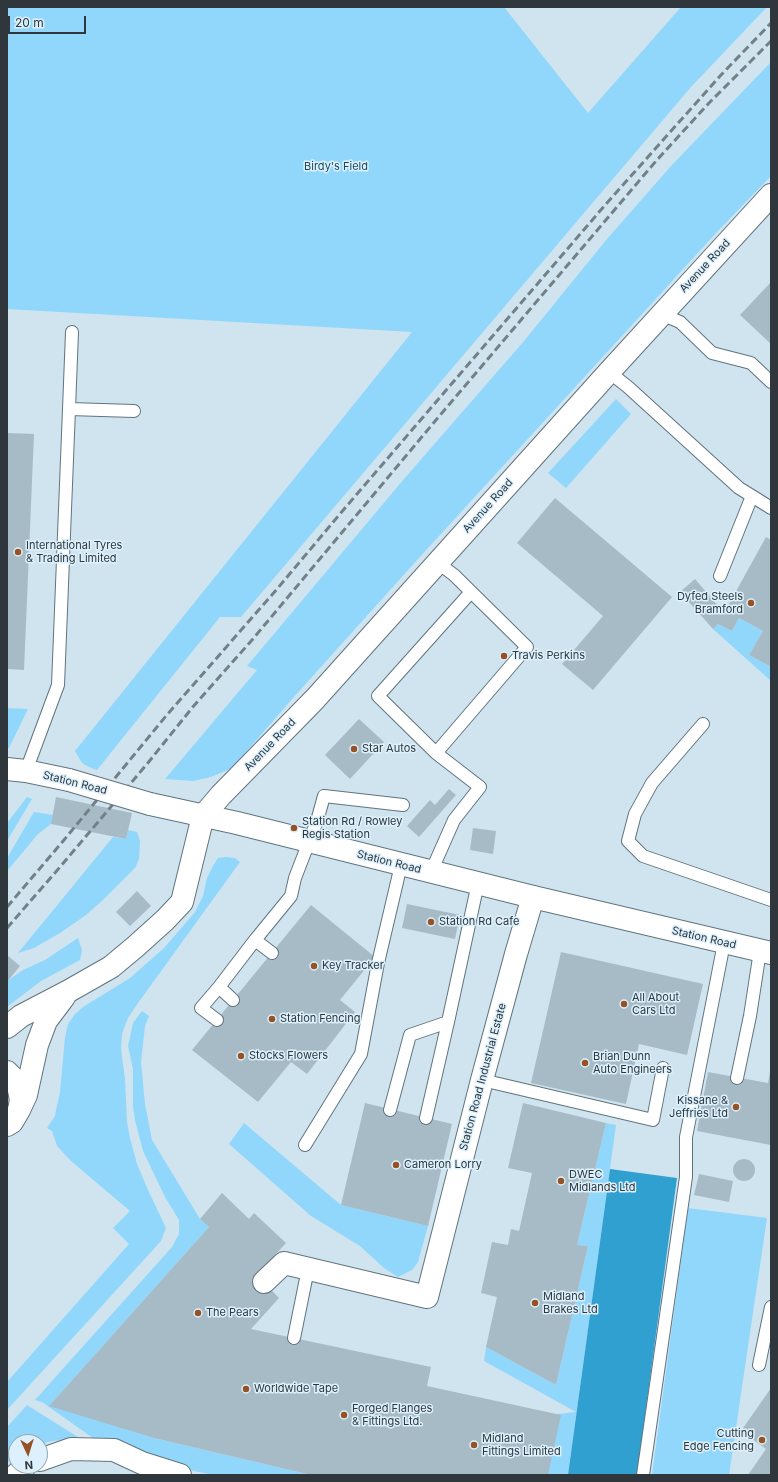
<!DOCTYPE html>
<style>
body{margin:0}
#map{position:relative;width:778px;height:1482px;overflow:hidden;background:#cfe4ef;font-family:Inter,sans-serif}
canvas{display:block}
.frame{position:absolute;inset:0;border:8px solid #2f373c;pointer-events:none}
.north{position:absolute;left:8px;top:1434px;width:40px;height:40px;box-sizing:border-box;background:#dcf1fd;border:1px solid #97a7b0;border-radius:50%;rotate:176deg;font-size:11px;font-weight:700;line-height:16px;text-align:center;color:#2f373c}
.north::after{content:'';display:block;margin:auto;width:14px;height:18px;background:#965224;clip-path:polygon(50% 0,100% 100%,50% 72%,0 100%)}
.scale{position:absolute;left:8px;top:16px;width:78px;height:18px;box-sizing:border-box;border:2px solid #2f373c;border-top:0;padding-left:5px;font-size:12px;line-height:14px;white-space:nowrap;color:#2f373c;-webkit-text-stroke:3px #dcf1fd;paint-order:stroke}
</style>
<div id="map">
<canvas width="778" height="1482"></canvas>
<div class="frame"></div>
<div class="north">N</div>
<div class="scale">20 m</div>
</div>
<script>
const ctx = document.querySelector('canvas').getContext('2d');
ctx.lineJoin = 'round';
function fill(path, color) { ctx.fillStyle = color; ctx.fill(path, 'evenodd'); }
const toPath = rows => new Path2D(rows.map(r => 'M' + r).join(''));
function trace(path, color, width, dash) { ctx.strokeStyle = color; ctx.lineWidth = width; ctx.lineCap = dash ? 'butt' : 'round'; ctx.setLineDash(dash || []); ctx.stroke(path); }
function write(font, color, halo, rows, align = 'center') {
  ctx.font = font + ' Inter,sans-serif'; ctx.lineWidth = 3; ctx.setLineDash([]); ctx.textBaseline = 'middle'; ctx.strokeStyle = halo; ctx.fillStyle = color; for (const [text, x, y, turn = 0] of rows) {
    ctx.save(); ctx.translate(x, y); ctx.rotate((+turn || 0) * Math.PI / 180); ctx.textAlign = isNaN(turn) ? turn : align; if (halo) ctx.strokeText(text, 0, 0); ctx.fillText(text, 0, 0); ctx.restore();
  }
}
const green = toPath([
 [7,7,504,7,588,113,681,7,767,7,691,87,241,617,220,617,97,770,89,767,82,763,75,751,412,332,7,309],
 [771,62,771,176,717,232,418,559,293,698,232,768,211,777,193,781,165,779,257,670,247,666,404,479,524,341,607,239,671,166],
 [616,399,631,414,566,488,548,473],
 [739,618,763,631,749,655,771,667,771,681,713,629,718,624,732,631],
 [7,708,28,709,9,748,7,748],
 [27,797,32,799,7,841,7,823],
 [34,812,53,815,51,824,38,834,7,871,7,858],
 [128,830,137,832,140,841,139,859,135,868,104,899,86,915,60,933,34,948,18,953,113,837,126,839],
 [226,857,235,858,240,862,138,1003,128,1018,122,1034,121,1049,125,1079,127,1122,130,1138,137,1164,148,1190,166,1228,161,1241,7,1410,7,1382,129,1244,113,1228,130,1211,71,1161,57,1146,52,1131,47,1128,55,1116,56,1110,60,1092,65,1037,68,1024,75,1014,83,1007,130,978,164,948,195,912,203,896,207,878,213,866,218,858],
 [78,938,82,950,80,960,41,981,7,1007,7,981,23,970,45,960],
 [142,1011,149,1016,145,1026,141,1062,145,1104,152,1140,200,1219,209,1227,50,1405,154,1438,311,1475,213,1475,185,1469,145,1452,127,1443,105,1438,93,1438,42,1402,35,1400,172,1247,179,1234,179,1220,165,1197,143,1151,135,1120,133,1107,133,1069,128,1046,133,1023],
 [244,1123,341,1205,428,1226,418,1262,412,1270,398,1277,384,1268,360,1246,311,1216,229,1144],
 [606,1123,616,1125,568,1475,547,1475,558,1414,576,1412,484,1361,486,1347,556,1385,588,1246,577,1245],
 [688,1208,767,1218,729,1475,652,1475],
 [27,1405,81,1439,52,1441,40,1444,40,1442,16,1442,16,1455,7,1463,7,1427]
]);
const water = toPath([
 [610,1169,677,1178,637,1475,568,1475]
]);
const building = toPath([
 [771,282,771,344,740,315],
 [7,433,34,434,24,670,7,669],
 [555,498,672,597,593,690,562,664,603,616,517,543],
 [766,537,771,540,771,667,749,655,763,631,739,618,732,631,718,624,713,629,680,592,695,579,724,613],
 [359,719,384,742,350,779,325,755],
 [449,789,456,795,419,837,407,826,430,800,435,805],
 [56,797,132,813,126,839,51,824],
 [473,828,496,831,493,854,470,850],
 [137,891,151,906,130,926,116,912],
 [407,904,460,915,455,939,402,928],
 [311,905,375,957,340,1000,355,1012,307,1074,291,1062,258,1102,192,1050],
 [561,952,703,984,687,1055,639,1044,626,1104,531,1083],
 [7,955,20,966,7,982],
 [770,1071,771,1145,697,1131,708,1072,768,1083],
 [365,1103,452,1124,428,1226,341,1205],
 [523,1103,606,1123,577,1245,588,1246,556,1385,486,1347,497,1297,481,1293,492,1242,508,1245,511,1229,519,1231,532,1173,508,1168],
 '733 1170a11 11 0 1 1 22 0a11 11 0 1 1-22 0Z',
 [699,1174,733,1181,729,1202,694,1195],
 [222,1193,249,1219,254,1213,286,1243,257,1275,279,1298,251,1329,431,1367,427,1386,561,1415,548,1475,311,1475,154,1438,49,1406,209,1227,200,1219],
 [771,1388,771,1475,748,1475,766,1449,741,1431]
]);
const lane = toPath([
 [661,314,680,322,712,353,751,363,771,382],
 [72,332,69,409,134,411],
 [609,372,628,387,739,488,752,496],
 [720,576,752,496,771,508],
 [703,724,652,783,635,814,628,841,643,856,771,900],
 [436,753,378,696,471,592],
 [26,771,58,685,69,409],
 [431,872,454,820,480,787,436,753,527,647,454,575,438,563],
 [272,953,255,940,291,896,295,878,317,821,324,796,403,805],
 [233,1000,219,987,255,940],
 [217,1020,201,1008,219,987],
 [448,1022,478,883],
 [737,1078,750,1016,760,951],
 [482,1080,653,1120,663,1068],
 [390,1110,410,1035,448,1022,426,1118],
 [305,1145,361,1054,378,963,401,865],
 [294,1338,308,1269],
 [759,1365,771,1307],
 [643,1475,686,1177,686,1137,724,943]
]);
const street = toPath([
 [7,1027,21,1016,67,992,111,967,135,947,165,920,182,902,203,816,221,795,315,699,609,372,771,195],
 [7,1072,15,1080,19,1090,21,1100,19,1110,12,1122,7,1125],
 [19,1110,26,1095,37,1045,46,1021,64,997],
 [264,1282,284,1263,427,1297,482,1080,516,954,533,897],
 [40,1460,71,1449,114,1450,142,1463,180,1475],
 [16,1475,25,1466]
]);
const secondary = toPath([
 [7,769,26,771,69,780],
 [150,804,237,823,533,897,771,953]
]);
const rail = toPath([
 [7,907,64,840,166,716,277,589,345,508,606,204,721,75,771,23],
 [7,928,60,867,147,764,192,708,252,640,436,420,656,161,709,103,771,41]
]);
const secondaryBridge = toPath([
 [69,780,150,804]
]);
const markers = [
 [18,552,4,"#965224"],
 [751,603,4,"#965224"],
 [504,656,4,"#965224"],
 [354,749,4,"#965224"],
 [294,828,4,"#965224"],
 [431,922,4,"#965224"],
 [314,966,4,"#965224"],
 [624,1004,4,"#965224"],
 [272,1019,4,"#965224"],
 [241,1056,4,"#965224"],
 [585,1063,4,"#965224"],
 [736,1107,4,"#965224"],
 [396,1165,4,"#965224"],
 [561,1181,4,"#965224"],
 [535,1303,4,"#965224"],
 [198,1313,4,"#965224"],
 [246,1389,4,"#965224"],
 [344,1415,4,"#965224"],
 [762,1440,4,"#965224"],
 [474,1445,4,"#965224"]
];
const parkNames = [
 ["Birdy's Field",336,167]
];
const streetNames = [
 ["Avenue Road",705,266,-47],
 ["Avenue Road",488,506,-48],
 ["Avenue Road",270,745,-46],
 ["Station Road",75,783,14],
 ["Station Road",389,862,14],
 ["Station Road",704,938,13],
 ["Station Road Industrial Estate",483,1077,-75]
];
const poiNames = [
 ["International Tyres",26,546],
 ["& Trading Limited",26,559],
 ["Dyfed Steels",743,597,"right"],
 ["Bramford",743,610,"right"],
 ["Travis Perkins",512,656],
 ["Star Autos",362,749],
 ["Station Rd / Rowley",302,822],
 ["Regis Station",302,835],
 ["Station Rd Cafe",439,922],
 ["Key Tracker",322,966],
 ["All About",632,998],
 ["Cars Ltd",632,1011],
 ["Station Fencing",280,1019],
 ["Stocks Flowers",249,1056],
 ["Brian Dunn",593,1057],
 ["Auto Engineers",593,1070],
 ["Kissane &",728,1101,"right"],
 ["Jeffries Ltd",728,1114,"right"],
 ["Cameron Lorry",404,1165],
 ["DWEC",569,1175],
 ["Midlands Ltd",569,1188],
 ["Midland",543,1297],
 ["Brakes Ltd",543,1310],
 ["The Pears",206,1313],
 ["Worldwide Tape",254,1389],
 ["Forged Flanges",352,1409],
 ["& Fittings Ltd.",352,1422],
 ["Cutting",754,1434,"right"],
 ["Edge Fencing",754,1447,"right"],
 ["Midland",482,1439],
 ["Fittings Limited",482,1452]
];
fill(green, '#91d7fb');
fill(water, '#30a0d0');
fill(building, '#a6bbc6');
trace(lane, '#61747e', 14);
trace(street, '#61747e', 24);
trace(secondary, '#61747e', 24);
trace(lane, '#fff', 12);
trace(street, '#fff', 22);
trace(secondary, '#fff', 22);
trace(rail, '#738088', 3, [8, 4]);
trace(secondaryBridge, '#61747e', 24, []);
trace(secondaryBridge, '#fff', 22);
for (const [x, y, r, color] of markers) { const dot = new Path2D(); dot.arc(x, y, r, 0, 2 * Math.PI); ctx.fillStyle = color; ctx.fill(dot); trace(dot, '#dcf1fd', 1.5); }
write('11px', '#1c495d', '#dcf1fd', parkNames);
write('11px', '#2f373c', '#dcf1fd', streetNames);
write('11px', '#2f373c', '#dcf1fd', poiNames, 'left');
</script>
